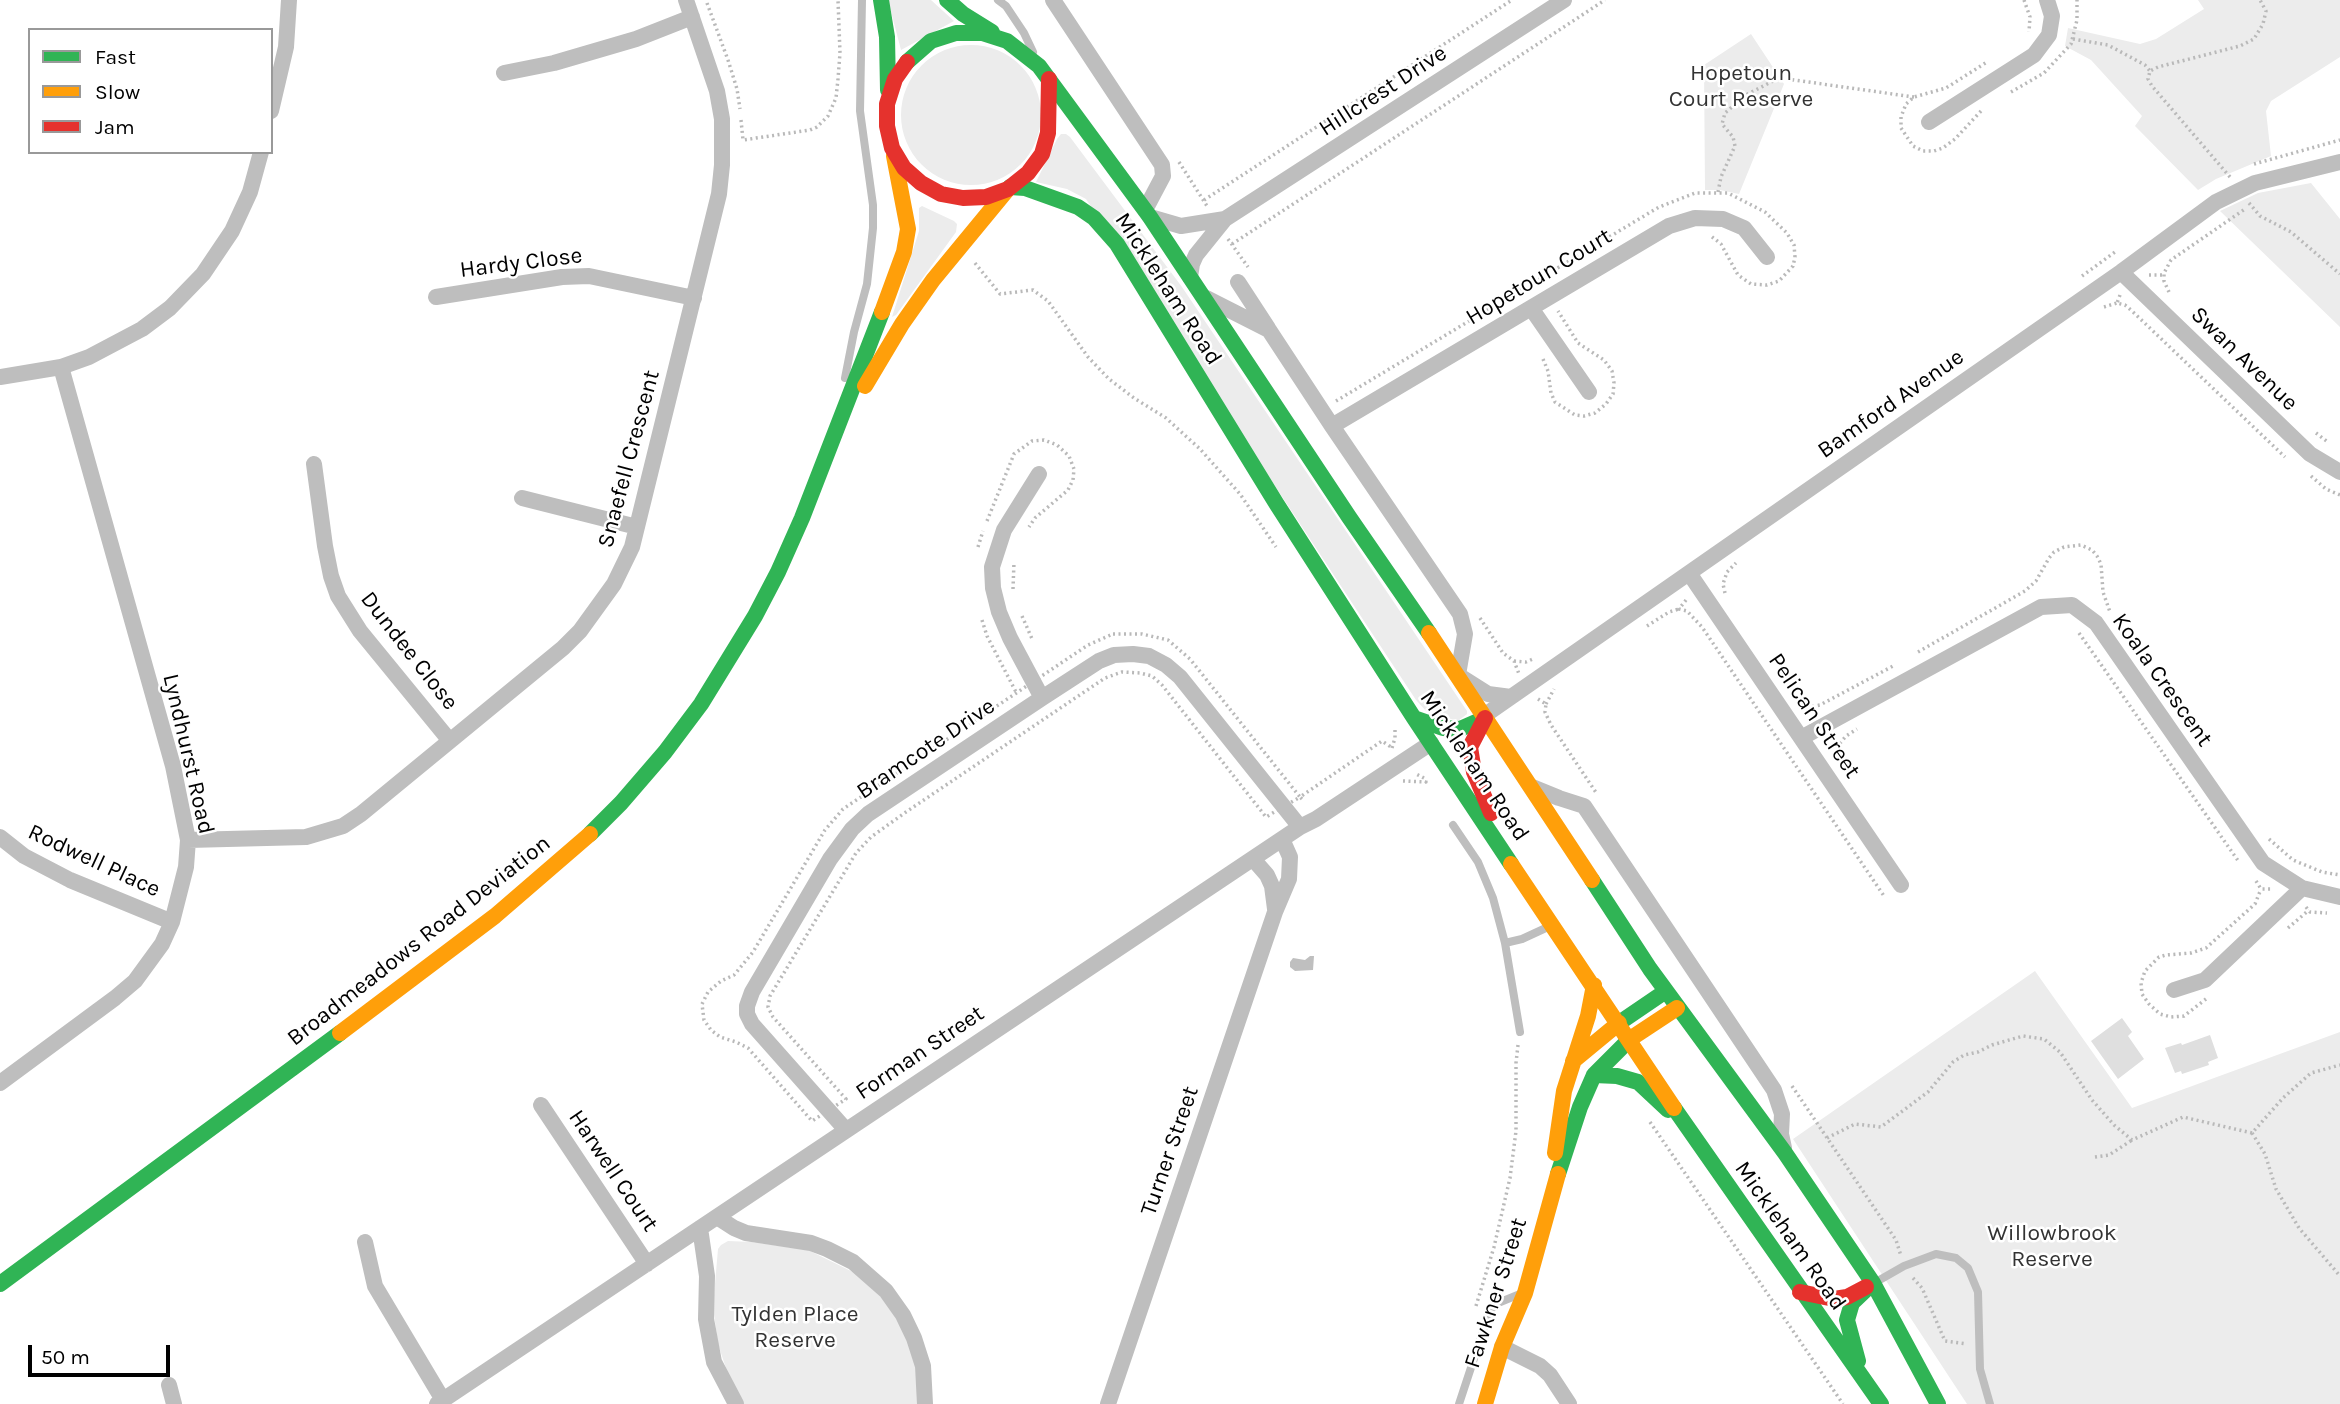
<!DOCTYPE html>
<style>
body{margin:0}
#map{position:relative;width:2340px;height:1404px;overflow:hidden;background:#fff;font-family:Karla,sans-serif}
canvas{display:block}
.legend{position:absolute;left:28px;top:28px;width:245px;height:126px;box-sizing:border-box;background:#fff;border:2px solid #999;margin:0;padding:9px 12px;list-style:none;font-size:21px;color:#000}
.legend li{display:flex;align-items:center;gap:14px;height:35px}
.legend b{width:35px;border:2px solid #999}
.scale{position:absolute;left:28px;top:1345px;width:142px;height:32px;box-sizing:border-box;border:4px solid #000;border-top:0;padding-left:9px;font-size:21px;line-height:24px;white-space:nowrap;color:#000;-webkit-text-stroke:5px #fff;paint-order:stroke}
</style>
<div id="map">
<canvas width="2340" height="1404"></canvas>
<ul class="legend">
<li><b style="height:9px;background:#30b455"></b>Fast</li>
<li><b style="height:9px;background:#ff9f0a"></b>Slow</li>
<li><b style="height:9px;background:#e5322d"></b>Jam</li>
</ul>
<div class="scale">50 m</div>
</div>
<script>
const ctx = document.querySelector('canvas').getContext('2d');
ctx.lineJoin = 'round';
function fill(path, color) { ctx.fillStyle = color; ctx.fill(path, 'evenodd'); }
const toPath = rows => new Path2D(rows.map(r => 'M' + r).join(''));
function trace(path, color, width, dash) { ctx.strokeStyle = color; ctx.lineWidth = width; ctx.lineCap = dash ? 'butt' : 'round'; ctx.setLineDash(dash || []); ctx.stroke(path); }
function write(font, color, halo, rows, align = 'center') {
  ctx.font = font + ' Karla,sans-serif'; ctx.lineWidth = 5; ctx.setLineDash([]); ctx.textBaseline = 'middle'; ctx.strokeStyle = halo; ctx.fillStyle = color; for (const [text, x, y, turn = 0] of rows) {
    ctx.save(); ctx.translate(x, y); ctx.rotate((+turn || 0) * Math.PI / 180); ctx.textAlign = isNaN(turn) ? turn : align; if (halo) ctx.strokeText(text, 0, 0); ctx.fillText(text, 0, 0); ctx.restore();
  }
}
const green = toPath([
 [888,0,931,0,954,21,901,50],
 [2198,0,2340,0,2340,57,2271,101,2266,111,2271,156,2216,179,2198,190,2135,126,2142,116,2091,60,2065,46,2068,28,2140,44,2156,39,2204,9],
 [1751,34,1784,84,1739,194,1720,190,1705,190,1704,65],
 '901 115a70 70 0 1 1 140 0a70 70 0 1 1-140 0Z',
 [1061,134,1066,134,1070,137,1182,287,1467,711,1467,714,1458,721,1427,712,1416,700,1086,199,1067,189,1036,182,1057,139],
 [2311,183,2340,219,2340,327,2220,211,2258,193],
 [922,206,954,221,957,224,956,232,896,315,892,317,919,231,919,208],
 [2035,971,2132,1108,2340,1032,2340,1404,1967,1404,1793,1139],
 [728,1241,752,1242,808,1250,853,1272,872,1287,888,1305,907,1337,915,1365,919,1404,742,1404,731,1383,718,1344,713,1307,718,1249,721,1245]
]);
const water = toPath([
 [1310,956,1314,956,1313,970,1295,971,1290,967,1290,962,1293,958,1305,960]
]);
const building = toPath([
 [2122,1018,2132,1032,2128,1036,2144,1059,2118,1079,2091,1041],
 [2210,1035,2218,1058,2208,1062,2209,1065,2182,1074,2181,1071,2175,1073,2165,1048,2181,1043,2182,1045]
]);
const path = toPath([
 [2024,0,2030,17,2029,32],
 [707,3,728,60,737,89,740,109],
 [2073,39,2108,45,2145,65,2150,71],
 [2011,92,2044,73,2071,44,2077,20,2077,0],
 [1981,111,1955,139,1943,148,1934,151,1923,151,1913,146,1901,128,1901,117,1906,104,1914,97,1946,88,1987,62],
 [741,120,743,140,810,130,817,127,828,116,836,98,838,79,840,53,838,0],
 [1179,162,1207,206],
 [2254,164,2340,140],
 [2230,177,2152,86,2148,79,2150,71,2158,67,2240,46,2254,39,2263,24,2266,11,2260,0],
 [1718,192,1721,177,1735,146,1733,137,1722,124,1725,113,1746,95,1773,81,1780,78,1914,97],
 [1204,200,1512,0],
 [2249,203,2260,216,2291,232,2340,274],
 [1228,239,1248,267],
 [1232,244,1605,0],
 [975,263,1000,294,1033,290,1048,301,1088,357,1109,379,1134,398,1166,418,1200,449,1240,494,1276,547],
 [2149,275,2164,275],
 [2082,276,2115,252],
 [2169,292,2164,281,2164,273,2171,260,2245,209],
 [2120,295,2117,303,2125,305,2132,311,2285,457],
 [2104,307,2117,303],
 [1543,359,1548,371,1551,393,1555,402,1575,415,1584,416,1595,413,1606,404,1613,394,1614,383,1612,371,1604,360,1578,343,1558,311],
 [1336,401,1659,207,1695,193,1728,193,1765,212,1787,233,1794,245,1795,257,1793,266,1779,281,1767,285,1751,284,1738,275,1721,244,1711,236],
 [2316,433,2329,443],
 [2311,476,2326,489,2340,495],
 [987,521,1014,454,1032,441,1044,440,1057,445,1069,456,1074,469,1073,480,1068,490,1035,518,1029,527],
 [978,547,983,531],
 [1013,589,1014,562],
 [1725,593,1723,584,1727,572,1736,563],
 [1686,600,1679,609,1687,611,1702,627,1884,896],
 [1022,616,1033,641],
 [1480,618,1503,653,1514,661,1519,674],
 [982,620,987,636,1016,692],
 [1647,626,1669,612,1679,609],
 [2079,633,2239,862],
 [1113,634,1142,634,1168,640,1190,659,1300,797,1266,817,1162,685,1152,676,1140,673,1122,672,1105,678,906,812,871,837,856,853,770,996,768,1007,773,1017,846,1099,812,1121,748,1048,736,1042,720,1037,711,1030,704,1020,702,1004,708,992,721,981,734,975,753,952,825,830,843,809,1088,645,1113,634],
 [1918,652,2025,591,2036,581,2049,558,2054,552,2064,547,2081,545,2092,550,2097,556,2101,564,2103,592,2110,612],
 [1514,661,1526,662,1533,659],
 [1538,699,1546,704,1545,712,1551,725,1597,794],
 [1546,704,1554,689],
 [1805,714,1810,707,1820,705,1895,665],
 [1826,745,1836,748,1846,736,1857,729],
 [1392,748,1395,738,1395,729],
 [1403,781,1426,782,1424,778,1416,774],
 [1302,799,1300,797,1382,741,1391,747],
 [2269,839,2293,860,2322,872,2340,875],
 [2256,881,2261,889,2272,889],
 [2306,907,2310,912,2327,913],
 [2288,928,2309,910],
 [2206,999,2184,1016,2171,1017,2160,1014,2149,1004,2142,994,2141,983,2145,971,2159,957,2166,955,2191,953,2206,948,2255,904,2261,889],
 [1792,1086,1896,1240,1901,1256],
 [1650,1122,1843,1404],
 [2252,1133,2265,1154,2276,1189,2299,1228,2340,1276],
 [1827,1138,1855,1124,1881,1127,1928,1092,1953,1062,1964,1055,1978,1052,1992,1045,2023,1036,2044,1039,2060,1052,2092,1100,2114,1125,2132,1140,2183,1117,2252,1133,2283,1098,2311,1073,2340,1065],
 [2095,1157,2109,1155,2132,1140],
 [1913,1278,1922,1288,1945,1341,1967,1344],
 [1476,1306,1494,1247,1510,1178,1516,1131,1516,1063,1518,1045]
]);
const lane = toPath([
 [998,0,1006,6,1024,33,1033,52],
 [845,378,854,332,867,284,873,228,873,205,860,111,862,0],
 [1453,825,1478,862,1493,898,1505,943,1520,1032],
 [1505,943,1522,939,1548,927],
 [1876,1282,1904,1266,1936,1254,1956,1258,1968,1268,1978,1292,1980,1369,1990,1404],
 [1459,1404,1490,1310,1498,1303,1520,1294]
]);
const street = toPath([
 [1053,0,1162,165,1163,176,1145,210],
 [504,73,554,63,636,39,692,17],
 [271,111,286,47,289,0],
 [1929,122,2034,55,2049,35,2052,16,2047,0],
 [1150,217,1181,226,1225,219],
 [2121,272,2310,454,2340,472],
 [1190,277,1192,264,1196,255,1225,219,1564,0],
 [1238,282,1268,328],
 [436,297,562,277,589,276,694,298],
 [1206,298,1269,330,1332,426,1460,614,1465,634,1458,675,1488,694,1511,697],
 [1531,308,1589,392],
 [0,377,61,367,89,357,142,329,170,308,203,274,232,231,250,192,261,152],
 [1332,426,1669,226,1695,218,1723,219,1744,228,1767,257],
 [314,464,325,546,331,576,338,596,360,631,450,741],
 [1039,474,1004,530,992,567,993,588,999,612,1010,638,1042,698],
 [522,498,637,527],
 [1689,573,1901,885],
 [1485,718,1488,713,2121,272,2216,202,2255,183,2340,162],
 [1801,738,2041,607,2072,605,2096,623,2263,863,2302,888,2340,897],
 [1532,787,1559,798,1584,806,1774,1090,1782,1114,1781,1134,1784,1148],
 [0,837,24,856,70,880,172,922],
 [188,840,306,837,343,826,361,814,563,648,580,631,614,584,632,547,719,194,722,165,722,119,717,91,686,0],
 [1253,859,1267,875,1272,886,1275,909],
 [2174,990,2205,980,2302,888],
 [0,1083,115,998,135,981,162,944,172,922,186,867,188,840,173,766,61,367],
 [541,1105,647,1264],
 [846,1130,752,1024,747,1014,747,1006,752,992,830,859,852,829,868,814,1042,698,1099,661,1114,655,1133,654,1149,656,1166,665,1180,677,1300,827],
 [717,1217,734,1228,746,1233,811,1243,827,1249,853,1262,886,1291,903,1315,914,1338,923,1366,925,1404],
 [700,1228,707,1276,706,1319,714,1362,736,1404],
 [365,1242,375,1286,443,1400],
 [1502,1347,1540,1366,1550,1375,1569,1404],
 [169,1385,174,1404],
 [437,1404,1300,827,1316,819,1431,743],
 [1108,1404,1275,912,1289,879,1290,857,1282,839]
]);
const fast = toPath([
 [881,0,887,37,888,90],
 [947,0,963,14,992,32],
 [907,62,931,41,956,33,982,33,1007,41,1039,66,1150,217,1349,517,1429,633],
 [1010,187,1025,188,1078,207,1094,218,1117,244,1276,503,1414,718,1511,864],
 [1414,718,1443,728,1460,729,1485,718],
 [590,834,621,803,665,752,701,704,755,616,778,572,802,518,882,312],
 [1592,880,1650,969,1785,1153,1873,1283,1938,1404],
 [1619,1023,1666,991],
 [1594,1075,1617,1076,1638,1082,1668,1110],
 [1674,1108,1881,1404],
 [1558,1174,1580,1107,1594,1075,1630,1039],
 [0,1284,340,1033],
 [1858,1361,1847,1320,1852,1303,1873,1283]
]);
const slow = toPath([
 [882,312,904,252,908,229,894,156],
 [865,386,902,324,933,280,1008,189],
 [1429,633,1592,880],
 [1511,864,1674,1108],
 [340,1033,495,916,590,834],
 [1630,1039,1677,1008],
 [1573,1061,1619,1023],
 [1555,1153,1564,1091,1588,1016,1594,985],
 [1485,1404,1502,1347,1525,1293,1558,1174]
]);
const jam = toPath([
 [907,62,895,79,887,104,887,126,892,148,904,168,921,183,941,194,963,198,986,197,1008,189,1028,173,1042,154,1048,133,1049,79],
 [1485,718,1470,747,1474,772,1491,813],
 [1800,1292,1834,1299,1847,1297,1866,1287]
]);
const parkNames = [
 ["Hopetoun",1741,73],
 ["Court Reserve",1741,99],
 ["Willowbrook",2052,1233],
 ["Reserve",2052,1259],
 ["Tylden Place",795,1314],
 ["Reserve",795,1340]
];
const streetNames = [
 ["Hillcrest Drive",1383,91,-33],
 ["Hardy Close",521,263,-7],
 ["Hopetoun Court",1539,277,-31],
 ["Mickleham Road",1168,289,57],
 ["Swan Avenue",2244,359,44],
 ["Bamford Avenue",1891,404,-35],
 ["Snaefell Crescent",629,459,-75],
 ["Dundee Close",409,651,52],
 ["Koala Crescent",2162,680,55],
 ["Pelican Street",1814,716,56],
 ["Bramcote Drive",926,749,-34],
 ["Lyndhurst Road",188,754,77],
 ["Mickleham Road",1474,766,56],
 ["Rodwell Place",94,861,25],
 ["Broadmeadows Road Deviation",419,941,-38],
 ["Forman Street",920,1053,-34],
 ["Turner Street",1170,1151,-71],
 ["Harwell Court",613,1171,56],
 ["Mickleham Road",1790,1236,55],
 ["Fawkner Street",1496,1293,-72]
];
fill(green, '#ececec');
fill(water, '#bfbfbf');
fill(building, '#dfdfdf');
trace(path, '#b9b9b9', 3.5, [2, 3.5]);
trace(lane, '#bebebe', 8);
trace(street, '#bebebe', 16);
trace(fast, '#30b455', 16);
trace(slow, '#ff9f0a', 16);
trace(jam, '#e5322d', 16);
write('23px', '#333', '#fff', parkNames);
write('23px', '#000', '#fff', streetNames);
</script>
